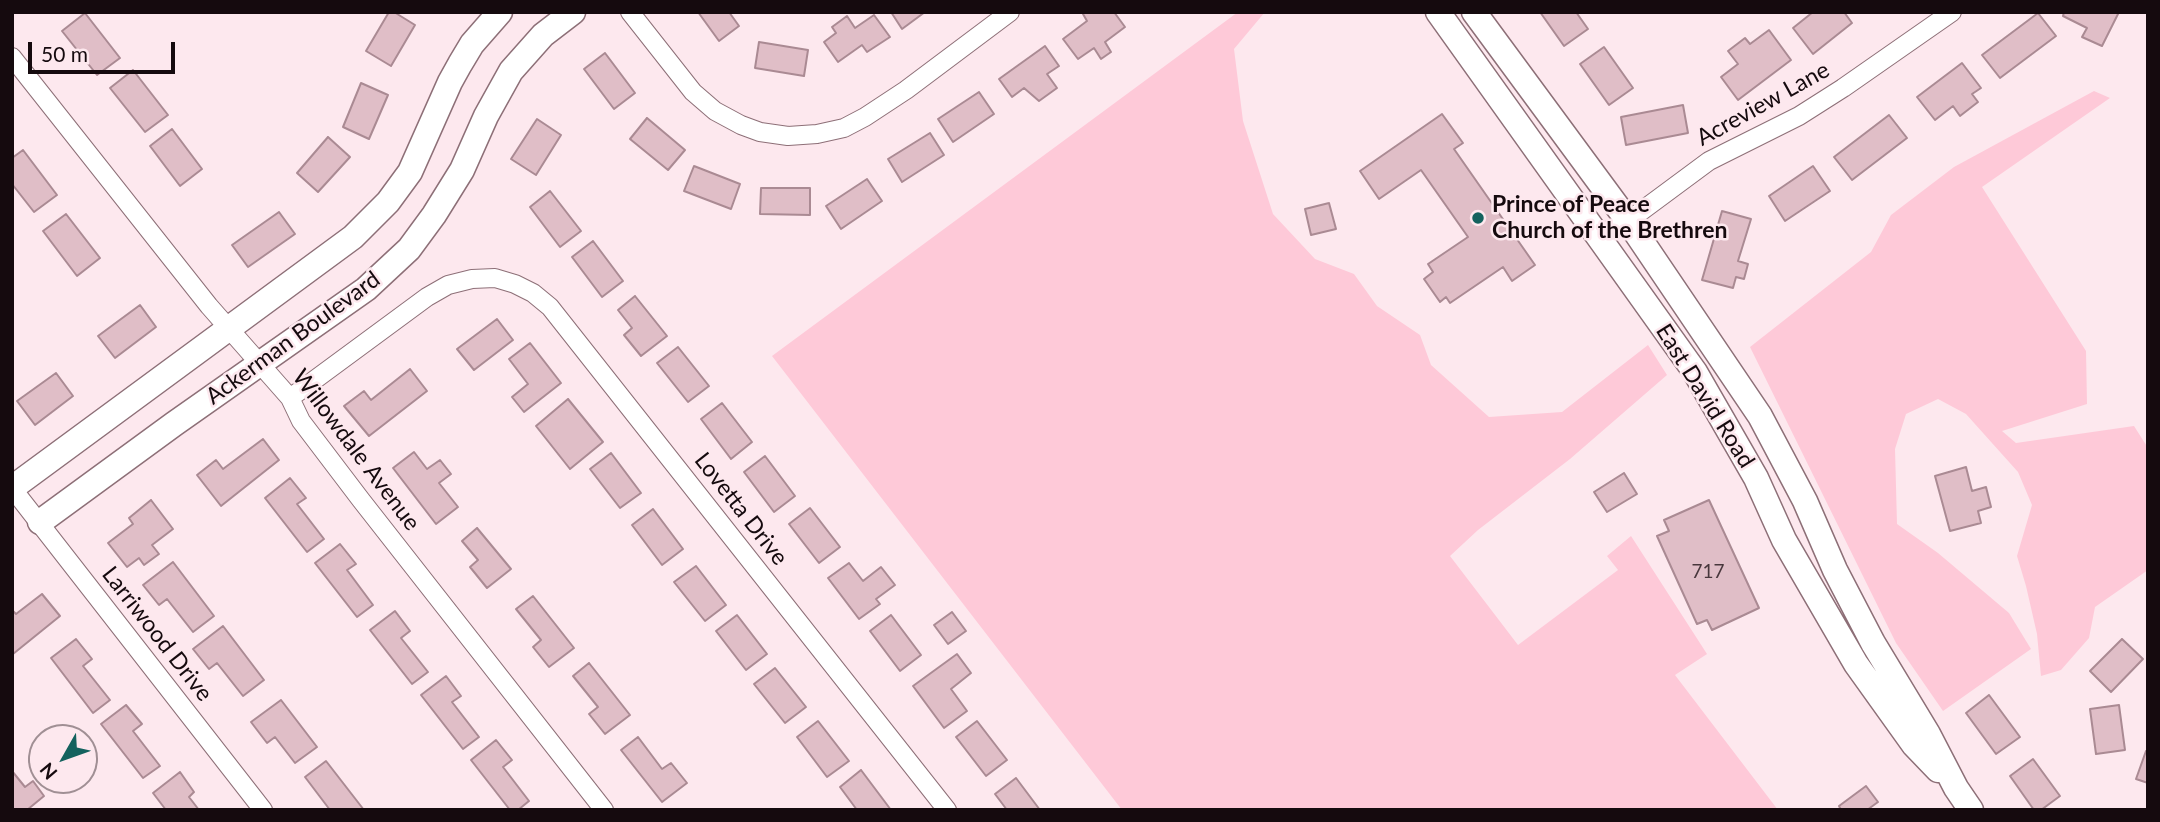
<!DOCTYPE html>
<style>
body{margin:0}
#map{position:relative;width:2160px;height:822px;overflow:hidden;background:#fde8ee;font-family:Lato,sans-serif}
canvas{display:block}
.frame{position:absolute;inset:0;border:14px solid #150a0e;pointer-events:none}
.north{position:absolute;left:28px;top:724px;width:70px;height:70px;box-sizing:border-box;background:#fde8ee;border:2px solid #a08f94;border-radius:50%;rotate:230deg;font-size:19px;font-weight:700;line-height:28px;text-align:center;color:#150a0e}
.north::after{content:'';display:block;margin:auto;width:24px;height:32px;background:#14625e;clip-path:polygon(50% 0,100% 100%,50% 72%,0 100%)}
.scale{position:absolute;left:28px;top:42px;width:147px;height:32px;box-sizing:border-box;border:4px solid #150a0e;border-top:0;padding-left:9px;font-size:21px;line-height:24px;white-space:nowrap;color:#150a0e;-webkit-text-stroke:5px #fde8ee;paint-order:stroke}
</style>
<div id="map">
<canvas width="2160" height="822"></canvas>
<div class="frame"></div>
<div class="north">N</div>
<div class="scale">50 m</div>
</div>
<script>
const ctx = document.querySelector('canvas').getContext('2d');
ctx.lineJoin = 'round';
function fill(path, color) { ctx.fillStyle = color; ctx.fill(path, 'evenodd'); }
const toPath = rows => new Path2D(rows.map(r => 'M' + r).join(''));
function trace(path, color, width, dash) { ctx.strokeStyle = color; ctx.lineWidth = width; ctx.lineCap = dash ? 'butt' : 'round'; ctx.setLineDash(dash || []); ctx.stroke(path); }
function write(font, color, halo, rows, align = 'center') {
  ctx.font = font + ' Lato,sans-serif'; ctx.lineWidth = 5; ctx.setLineDash([]); ctx.textBaseline = 'middle'; ctx.strokeStyle = halo; ctx.fillStyle = color; for (const [text, x, y, turn = 0] of rows) {
    ctx.save(); ctx.translate(x, y); ctx.rotate((+turn || 0) * Math.PI / 180); ctx.textAlign = isNaN(turn) ? turn : align; if (halo) ctx.strokeText(text, 0, 0); ctx.fillText(text, 0, 0); ctx.restore();
  }
}
const green = toPath([
 [1238,12,1265,12,1234,49,1243,121,1273,214,1315,259,1354,274,1377,306,1420,335,1431,365,1489,417,1562,412,1648,345,1667,375,1570,459,1478,530,1450,556,1518,645,1618,570,1607,556,1631,536,1707,654,1675,675,1778,810,1122,810,772,356],
 [2094,91,2110,98,1982,187,2086,351,2087,404,2002,431,2016,443,2134,426,2148,448,2148,570,2095,607,2089,638,2061,670,2041,676,2037,634,2026,586,2017,556,2032,505,2018,472,1966,414,1938,399,1906,414,1895,449,1897,524,1938,553,2009,613,2031,649,1943,711,1896,643,1750,347,1871,252,1891,215,1954,167]
]);
const building = toPath([
 [389,12,394,12,415,25,391,66,366,51,389,12],
 [698,12,729,12,739,26,719,41,698,12],
 [891,12,925,12,902,29,891,12],
 [1086,12,1114,12,1125,27,1105,42,1111,52,1101,59,1094,48,1078,59,1063,39,1087,21,1083,14,1086,12],
 [1540,12,1576,12,1588,29,1564,46,1540,12],
 [1813,12,1844,12,1852,23,1813,54,1793,28,1813,12],
 [2064,12,2119,12,2102,46,2082,37,2087,28,2063,16,2064,12],
 [85,13,120,58,97,75,62,31,85,13],
 [2038,13,2056,36,2000,78,1982,55,2038,13],
 [874,15,890,37,867,52,862,45,838,62,824,42,836,33,832,27,847,16,855,28,874,15],
 [1769,30,1791,60,1738,100,1721,77,1738,64,1728,51,1745,38,1750,44,1769,30],
 [759,42,808,50,804,76,755,68,759,42],
 [1045,46,1059,66,1047,74,1057,88,1039,101,1024,88,1012,97,999,79,1045,46],
 [1604,47,1633,88,1609,105,1580,64,1604,47],
 [605,53,635,93,614,109,584,69,605,53],
 [1962,63,1981,88,1972,94,1978,102,1960,116,1953,106,1935,120,1917,97,1962,63],
 [133,70,168,115,145,132,110,88,133,70],
 [361,83,388,95,369,139,343,127,361,83],
 [979,92,994,114,953,142,938,119,979,92],
 [1683,105,1688,133,1626,145,1621,117,1683,105],
 [1442,114,1463,143,1454,149,1535,265,1512,281,1503,267,1450,303,1446,297,1440,302,1424,279,1433,272,1428,264,1468,237,1421,170,1379,199,1360,171,1442,114],
 [1889,115,1907,138,1852,180,1834,157,1889,115],
 [647,118,685,150,668,170,630,139,647,118],
 [537,119,561,135,536,175,511,159,537,119],
 [172,129,202,169,180,186,150,146,172,129],
 [930,133,944,155,902,182,888,159,930,133],
 [328,137,350,157,318,192,297,173,328,137],
 [23,150,57,195,34,212,12,184,12,158,23,150],
 [694,166,740,184,731,209,684,191,694,166],
 [1813,166,1830,191,1785,221,1769,196,1813,166],
 [867,179,882,201,841,229,826,206,867,179],
 [761,188,810,188,810,215,760,214,761,188],
 [550,191,581,231,560,247,530,207,550,191],
 [1329,203,1336,229,1311,235,1305,209,1329,203],
 [1722,211,1751,219,1738,261,1748,264,1744,279,1736,277,1733,288,1702,280,1722,211],
 [279,212,295,234,248,267,232,245,279,212],
 [66,214,100,258,77,276,43,231,66,214],
 [593,241,623,281,602,297,572,257,593,241],
 [635,296,667,336,641,356,624,335,632,328,618,310,635,296],
 [140,305,156,327,115,358,98,336,140,305],
 [497,319,513,340,474,370,457,349,497,319],
 [530,343,561,383,524,412,512,397,528,384,509,359,530,343],
 [678,347,709,386,688,402,657,363,678,347],
 [410,369,427,391,369,436,344,406,364,391,371,400,410,369],
 [56,373,73,396,35,425,17,401,56,373],
 [568,399,603,442,570,469,536,426,568,399],
 [722,403,752,442,731,459,701,419,722,403],
 [263,439,279,460,221,506,197,475,216,460,223,469,263,439],
 [414,452,427,469,440,460,451,474,439,483,458,507,436,524,393,468,414,452],
 [611,453,641,493,620,508,590,469,611,453],
 [765,456,795,496,774,512,744,472,765,456],
 [1966,467,1972,491,1986,487,1991,507,1978,511,1981,523,1950,531,1935,476,1966,467],
 [1624,473,1637,494,1607,512,1594,492,1624,473],
 [290,478,306,498,297,504,324,539,307,552,265,498,290,478],
 [151,500,173,529,152,545,159,554,144,565,139,558,127,567,108,543,133,524,129,518,151,500],
 [1709,500,1759,608,1712,630,1707,620,1697,624,1657,536,1669,531,1664,520,1709,500],
 [810,508,840,547,819,563,789,524,810,508],
 [653,509,683,549,662,565,632,525,653,509],
 [477,528,511,569,487,588,470,567,478,560,462,541,477,528],
 [340,544,356,564,347,570,373,605,357,617,315,563,340,544],
 [173,562,214,616,193,632,167,599,159,605,143,585,173,562],
 [849,563,863,581,881,567,895,585,876,599,880,604,859,619,828,578,849,563],
 [696,566,726,605,705,621,674,582,696,566],
 [42,594,60,616,13,654,12,610,16,614,42,594],
 [533,596,574,648,549,667,533,647,541,640,516,609,533,596],
 [395,611,410,631,401,638,428,672,412,684,370,630,395,611],
 [952,612,966,631,948,644,934,625,952,612],
 [737,615,767,654,746,670,716,631,737,615],
 [891,615,921,655,900,671,870,631,891,615],
 [223,626,264,680,243,696,217,663,209,669,193,649,223,626],
 [76,639,92,659,83,666,110,700,93,713,51,658,76,639],
 [2122,639,2143,659,2111,692,2090,671,2122,639],
 [957,654,971,673,951,689,967,711,944,728,913,686,957,654],
 [589,663,630,715,605,734,589,714,598,707,573,676,589,663],
 [775,668,806,707,785,723,754,684,775,668],
 [446,676,461,696,452,702,479,737,463,749,421,695,446,676],
 [1989,695,2020,737,1996,754,1966,713,1989,695],
 [281,700,317,747,295,763,275,737,267,743,251,722,281,700],
 [126,705,142,724,133,731,160,766,143,778,101,724,126,705],
 [2119,705,2125,750,2096,754,2090,709,2119,705],
 [818,721,849,761,827,777,797,737,818,721],
 [977,721,1007,760,986,776,956,737,977,721],
 [638,737,662,769,671,763,687,783,662,802,621,750,638,737],
 [496,740,512,760,503,767,529,801,518,810,510,810,471,760,496,740],
 [2146,751,2148,752,2148,783,2136,779,2146,751],
 [2033,759,2060,796,2041,810,2034,810,2010,776,2033,759],
 [326,761,364,810,330,810,305,777,326,761],
 [861,770,891,810,857,810,840,787,861,770],
 [12,771,25,787,33,781,44,796,27,810,12,810,12,771],
 [180,772,194,792,189,797,199,810,166,810,153,793,180,772],
 [1016,778,1040,810,1007,810,995,794,1016,778],
 [1866,786,1878,802,1867,810,1841,810,1839,806,1866,786]
]);
const street = toPath([
 [630,12,693,92,715,111,741,125,760,132,788,136,817,134,844,128,865,117,906,90,1010,12],
 [12,57,209,306,290,398,301,421,361,500,604,810],
 [1596,236,1628,221,1709,161,1799,116,1843,88,1952,12],
 [290,398,427,297,448,285,472,279,495,278,515,284,533,293,550,307,947,810],
 [12,488,263,810]
]);
const secondary = toPath([
 [1438,12,1695,372,1756,478,1784,540,1856,664,1914,745,1938,770],
 [1474,12,1628,221,1760,416,1805,501,1835,570,1873,643,1928,734,1956,788,1971,810],
 [12,488,353,237,388,202,410,172,450,82,460,64,472,44,500,12],
 [40,522,174,424,366,289,409,249,434,215,462,170,486,116,511,71,543,35,573,12]
]);
const markers = [
 [1478,218,7,"#14625e"]
];
const numberNames = [
 ["717",1708,572]
];
const streetNames = [
 ["Acreview Lane",1763,104,-29],
 ["Ackerman Boulevard",293,338,-36],
 ["East David Road",1705,396,58],
 ["Willowdale Avenue",356,450,53],
 ["Lovetta Drive",741,509,52],
 ["Larriwood Drive",157,634,52]
];
const poiNames = [
 ["Prince of Peace",1492,205],
 ["Church of the Brethren",1492,231]
];
fill(green, '#fec9d8');
fill(building, '#e0bec7');
trace(building, '#aa8a93', 2);
trace(street, '#8d6f77', 20);
trace(secondary, '#8d6f77', 27);
trace(street, '#fff', 18);
trace(secondary, '#fff', 24);
for (const [x, y, r, color] of markers) { const dot = new Path2D(); dot.arc(x, y, r, 0, 2 * Math.PI); ctx.fillStyle = color; ctx.fill(dot); trace(dot, '#fde8ee', 2.5); }
write('19px', '#48373c', null, numberNames);
write('23px', '#150a0e', '#fde8ee', streetNames);
write('bold 23px', '#150a0e', '#fde8ee', poiNames, 'left');
</script>
